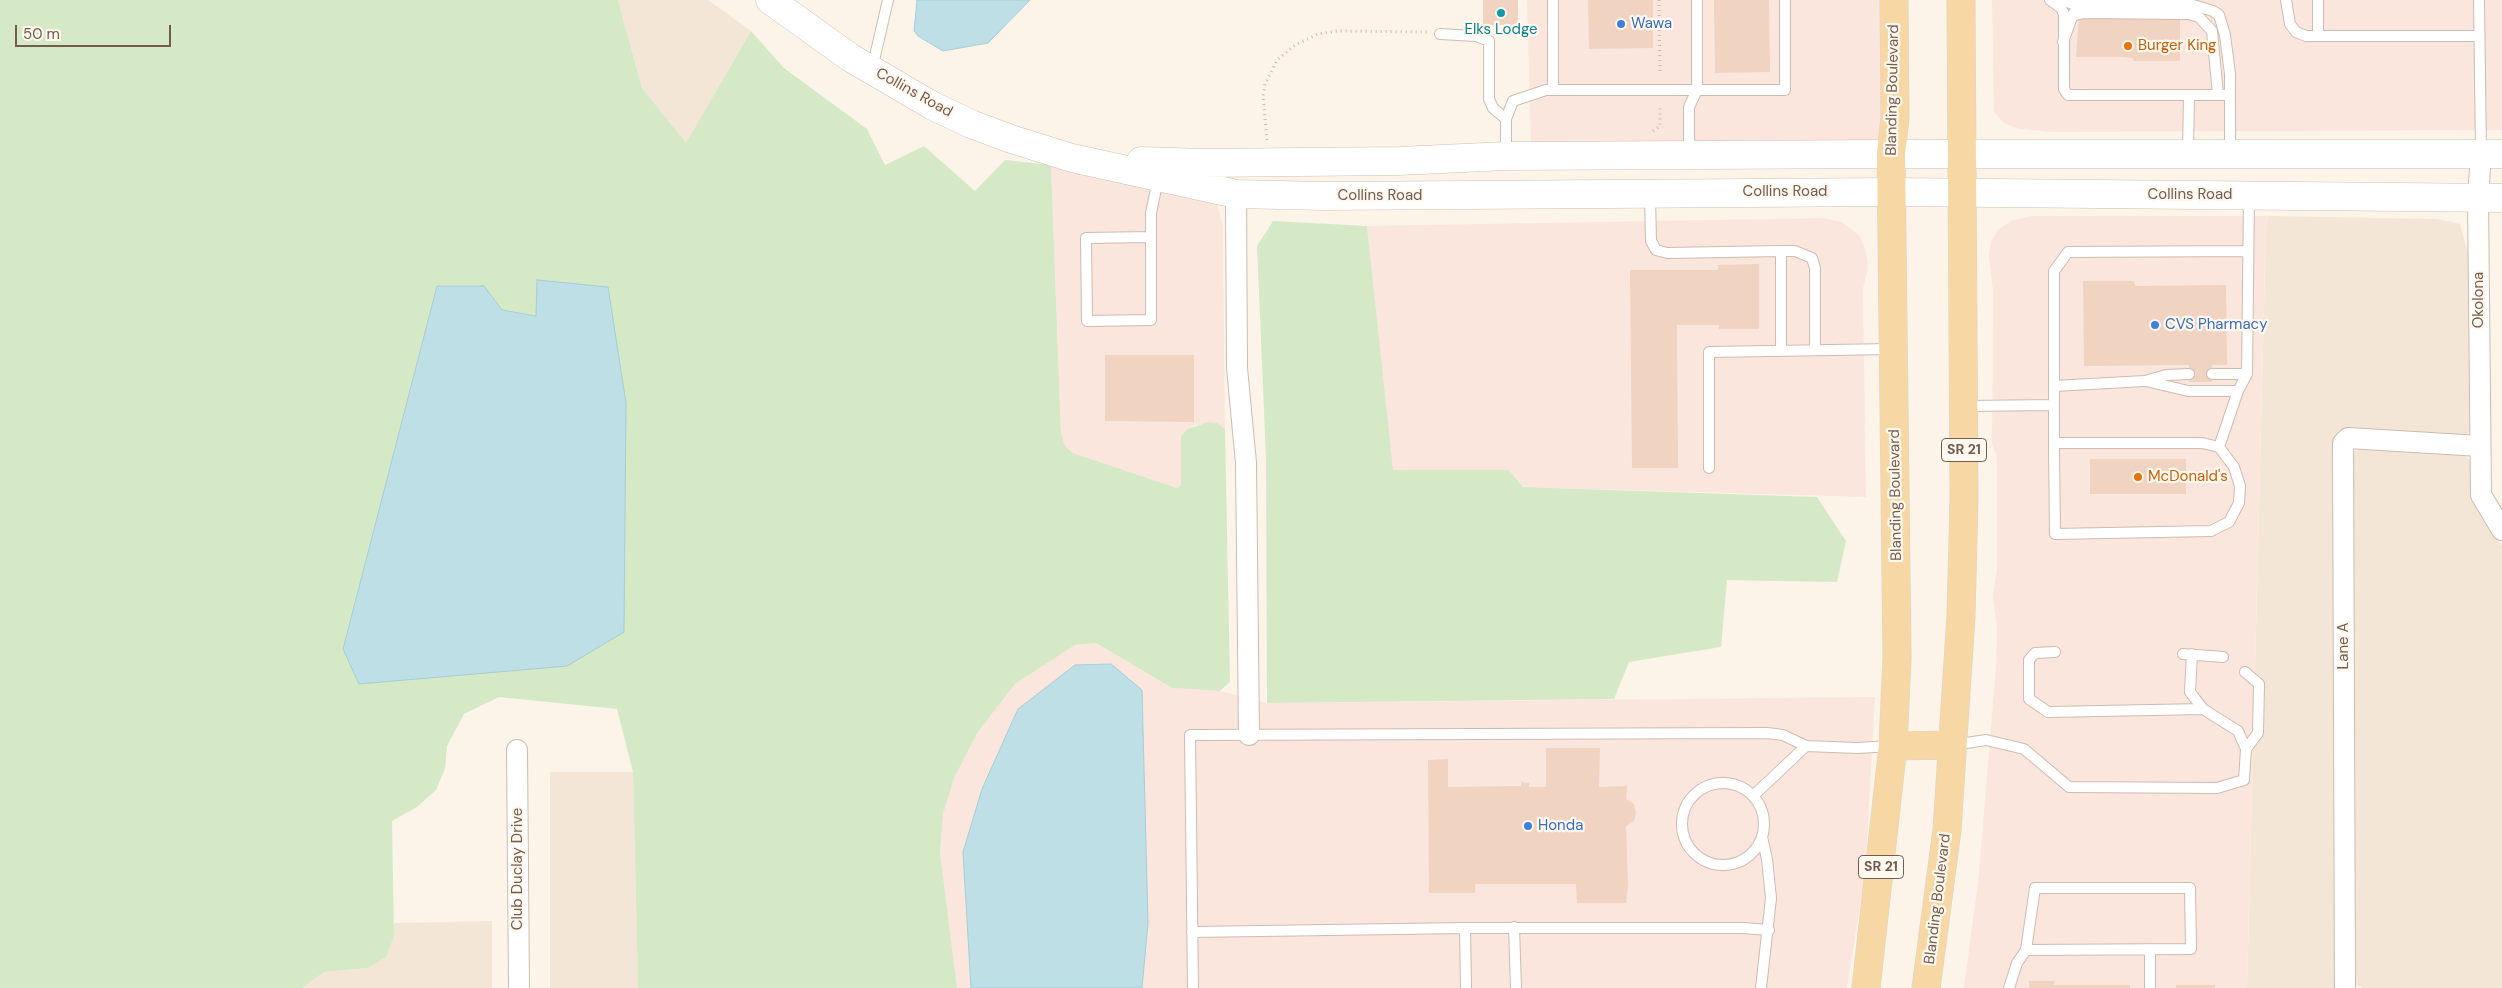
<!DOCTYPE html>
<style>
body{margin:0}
#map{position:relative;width:2502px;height:988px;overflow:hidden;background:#fcf4e8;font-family:"DM Sans",sans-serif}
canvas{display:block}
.scale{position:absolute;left:15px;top:25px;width:156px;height:22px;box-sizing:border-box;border:2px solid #755b4d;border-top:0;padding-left:6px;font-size:15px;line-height:18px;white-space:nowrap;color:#755b4d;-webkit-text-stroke:4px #fef8ef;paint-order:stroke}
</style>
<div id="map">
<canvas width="2502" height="988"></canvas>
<div class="scale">50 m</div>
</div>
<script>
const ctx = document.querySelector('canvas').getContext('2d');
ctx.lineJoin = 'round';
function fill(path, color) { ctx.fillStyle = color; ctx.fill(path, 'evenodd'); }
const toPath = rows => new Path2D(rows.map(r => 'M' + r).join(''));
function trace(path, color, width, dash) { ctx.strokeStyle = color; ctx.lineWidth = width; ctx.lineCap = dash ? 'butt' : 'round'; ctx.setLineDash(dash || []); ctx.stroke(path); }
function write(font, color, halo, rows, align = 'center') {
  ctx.font = font + ' "DM Sans",sans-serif'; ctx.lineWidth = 4.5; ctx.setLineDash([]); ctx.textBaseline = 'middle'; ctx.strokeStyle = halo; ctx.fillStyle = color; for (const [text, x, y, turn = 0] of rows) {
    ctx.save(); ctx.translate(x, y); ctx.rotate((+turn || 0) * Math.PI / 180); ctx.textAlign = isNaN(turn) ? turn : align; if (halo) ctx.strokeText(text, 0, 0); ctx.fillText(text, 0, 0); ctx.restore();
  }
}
const residential = toPath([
 [618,0,708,0,751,31,686,144,642,88],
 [2269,216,2437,219,2460,224,2469,257,2471,428,2467,435,2339,431,2334,438,2336,988,2247,988,2266,225],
 [2365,448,2463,454,2470,460,2472,499,2502,546,2502,988,2363,988,2357,985,2353,976,2351,456,2355,451],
 [550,772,633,772,638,988,550,988],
 [492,921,492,988,302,988,324,972,367,968,394,936,394,923]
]);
const commercial = toPath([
 [1527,0,1881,0,1884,146,1531,149],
 [1992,0,2502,0,2502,130,2053,132,2020,129,2005,124,1994,112],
 [1051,165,1200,196,1217,205,1223,225,1225,429,1217,423,1195,425,1187,429,1181,436,1181,485,1177,488,1073,453,1065,446,1061,434],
 [2031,216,2269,216,2266,225,2247,988,1964,988,1979,874,1996,665,1997,628,1993,598,1997,568,1997,457,1992,444,1993,291,1989,256,1991,241,1998,230,2011,221],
 [1824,218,1842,222,1860,236,1866,252,1868,268,1863,289,1866,497,1523,487,1509,470,1392,470,1367,226],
 [1096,643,1172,688,1220,691,1267,703,1875,697,1865,874,1847,988,957,988,940,852,943,815,954,778,978,732,1015,684,1075,645]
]);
const green = toPath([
 [0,0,618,0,642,88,686,143,751,31,784,68,867,129,885,165,924,146,975,191,1005,160,1051,165,1061,434,1065,446,1073,453,1177,488,1181,485,1181,436,1187,429,1209,422,1217,423,1225,429,1230,682,1220,691,1172,688,1096,643,1075,645,1015,684,978,732,954,778,943,815,940,852,957,988,638,988,633,772,617,709,499,697,464,714,447,746,445,769,436,790,417,807,392,821,394,936,386,957,367,968,324,972,302,988,0,988],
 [437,286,502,310,537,316,343,649],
 [1273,221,1367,226,1393,470,1509,470,1523,487,1817,497,1846,541,1837,582,1727,580,1721,647,1629,662,1614,699,1267,703,1266,458,1257,246]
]);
const water = toPath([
 [917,0,1030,0,988,43,943,51,918,36,914,31,917,0],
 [537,280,608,287,626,403,624,632,567,666,359,684,343,649,437,286,484,286,502,310,536,316,537,280],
 [1111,664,1142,690,1148,923,1142,988,971,988,963,852,982,789,1018,709,1075,665,1111,664]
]);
const building = toPath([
 [1483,0,1518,0,1518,25,1483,25],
 [1588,0,1653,0,1653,48,1589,49],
 [1714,0,1769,0,1770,72,1715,73],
 [2079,16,2180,16,2180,61,2134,61,2132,58,2120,57,2076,57],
 [1759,264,1759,329,1719,329,1719,325,1677,325,1678,468,1632,468,1630,270,1718,270,1718,265],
 [2083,281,2134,281,2135,286,2226,285,2227,365,2212,365,2212,382,2189,382,2189,365,2084,366],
 [1105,355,1194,355,1194,422,1105,421],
 [2090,459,2186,459,2186,494,2090,494],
 [1546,748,1600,748,1599,787,1627,786,1626,799,1634,804,1636,813,1634,821,1626,826,1628,885,1626,903,1577,903,1576,884,1475,884,1475,893,1429,893,1428,760,1448,759,1448,787,1521,786,1521,782,1529,783,1529,787,1546,787],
 [2029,981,2054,981,2054,985,2130,985,2130,988,2029,988],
 [2176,985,2215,985,2215,988,2176,988]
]);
const path = toPath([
 [1659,0,1660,74],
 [1653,131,1660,126,1660,106],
 [1267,140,1263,96,1265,84,1277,60,1295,45,1318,34,1337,31,1427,32]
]);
const lane = toPath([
 [1553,0,1553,90],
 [2050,0,2061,8,2064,14,2064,89,2068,95,2230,95],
 [2062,0,2073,4,2081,4],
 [2286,0,2290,24,2296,32,2306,36,2479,36],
 [2318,0,2318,36],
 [2479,0,2481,153],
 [2072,16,2083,13,2188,14,2199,17,2212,31,2218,95],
 [1440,34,1476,36,1489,41,1489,99,1493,108,1506,119,1506,155],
 [2063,42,2073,14,2081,4,2193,5,2213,11,2219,15,2225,35,2230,74,2230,153],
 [872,69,888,0],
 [1506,119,1513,101,1546,90,1785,90,1785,0],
 [2188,152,2189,95],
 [1689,155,1689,107,1697,90,1697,0],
 [1650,196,1651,241,1656,250,1667,253,1781,251],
 [1151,237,1086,238,1087,321,1151,320,1151,213,1158,179],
 [1781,351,1781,251,1795,251,1812,258,1815,268,1815,350],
 [2212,374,2247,374],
 [2146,381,2188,391,2238,391],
 [2054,386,2145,381,2166,375,2189,374],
 [2054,405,2054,271,2068,252,2248,251],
 [1965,406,2054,405,2054,448,2055,534,2211,531,2229,522,2239,503,2240,486,2234,467,2219,447,2202,443,2054,443],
 [2219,447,2238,391,2247,374,2249,196],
 [1709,468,1709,352,1893,349],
 [2055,652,2035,653,2029,660,2029,699,2048,712,2203,709],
 [2183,654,2223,657],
 [2245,672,2259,684,2258,733,2246,749],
 [1953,745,1986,740,2024,749,2069,787,2217,788,2244,780,2246,749,2238,731,2203,709,2190,692,2192,654],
 '1682 824a41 41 0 1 1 82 0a41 41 0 1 1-82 0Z',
 [1753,796,1806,746],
 [1514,927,1516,988],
 [1465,928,1743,928,1769,930],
 [1192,932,1465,928,1466,988],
 [2150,950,2150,988],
 [1193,988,1190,735,1767,733,1783,735,1806,746,1857,748,1892,746],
 [1761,988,1771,898,1767,859,1762,837],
 [2009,988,2017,963,2026,950,2035,888,2190,888,2191,949,2026,950]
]);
const street = toPath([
 [2481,154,2478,197,2481,495,2502,530],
 [1236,194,1237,368,1246,463,1249,735],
 [517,750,519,988],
 [2345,988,2343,443,2348,438,2480,446]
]);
const secondary = toPath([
 [770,0,851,58,933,106,971,124,1011,139,1072,158,1236,194,1324,196,1892,192,2502,198],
 [1141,161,1204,163,1399,161,1506,156,1891,154,2502,154]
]);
const primary = toPath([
 [1893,746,1952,745],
 [1866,988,1893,746,1897,658,1891,154,1895,118,1894,0],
 [1926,988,1947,830,1961,616,1964,499,1961,0]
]);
const markers = [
 [1501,13,5,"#0f9aa8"],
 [1621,24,5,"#3f7fe0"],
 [2128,46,5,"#e8710a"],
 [2155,325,5,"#3f7fe0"],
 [2138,477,5,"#e8710a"],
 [1528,826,5,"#3f7fe0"]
];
const shields = [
 [1964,450,45],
 [1881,867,45]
];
const shieldNames = [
 ["SR 21",1964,450],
 ["SR 21",1881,867]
];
const shopNames = [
 ["Wawa",1631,24],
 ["CVS Pharmacy",2165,325],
 ["Honda",1538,826]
];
const cultureNames = [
 ["Elks Lodge",1501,30]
];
const foodNames = [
 ["Burger King",2138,46],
 ["McDonald's",2148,477]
];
const streetNames = [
 ["Blanding Boulevard",1893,90,-89],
 ["Collins Road",914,93,29],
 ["Collins Road",1785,192],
 ["Collins Road",2190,195],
 ["Collins Road",1380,196],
 ["Okolona",2479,300,-90],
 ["Blanding Boulevard",1896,495,-91],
 ["Lane A",2344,646,-90],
 ["Club Duclay Drive",518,869,-90],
 ["Blanding Boulevard",1938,899,-83]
];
fill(residential, '#f3e6d7');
fill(commercial, '#fbe6dd');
fill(green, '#d5e9c7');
fill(water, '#bddfe5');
trace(water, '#a4cfd6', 1);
fill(building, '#f0d3c1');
trace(lane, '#cdbcaf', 12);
trace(street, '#cdbcaf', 22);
trace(secondary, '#d2beaf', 29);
trace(primary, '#dbd4d1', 29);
trace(path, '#d5b7a4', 3, [1, 4]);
trace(lane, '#fff', 10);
trace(street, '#fff', 20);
trace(secondary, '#fff', 28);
trace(primary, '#f7d7a4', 28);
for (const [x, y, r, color] of markers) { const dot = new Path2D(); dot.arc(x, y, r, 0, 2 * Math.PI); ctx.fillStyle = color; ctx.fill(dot); trace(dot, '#fef8ef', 2); }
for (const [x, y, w] of shields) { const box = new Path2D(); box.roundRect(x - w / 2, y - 11.5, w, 23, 4); ctx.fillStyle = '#fef8ef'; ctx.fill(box); trace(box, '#755b4d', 1); }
write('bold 14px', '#755b4d', null, shieldNames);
write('15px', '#366cbe', '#fef8ef', shopNames, 'left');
write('15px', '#0d838f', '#fef8ef', cultureNames);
write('15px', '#c56008', '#fef8ef', foodNames, 'left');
write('15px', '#755b4d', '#fef8ef', streetNames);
</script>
